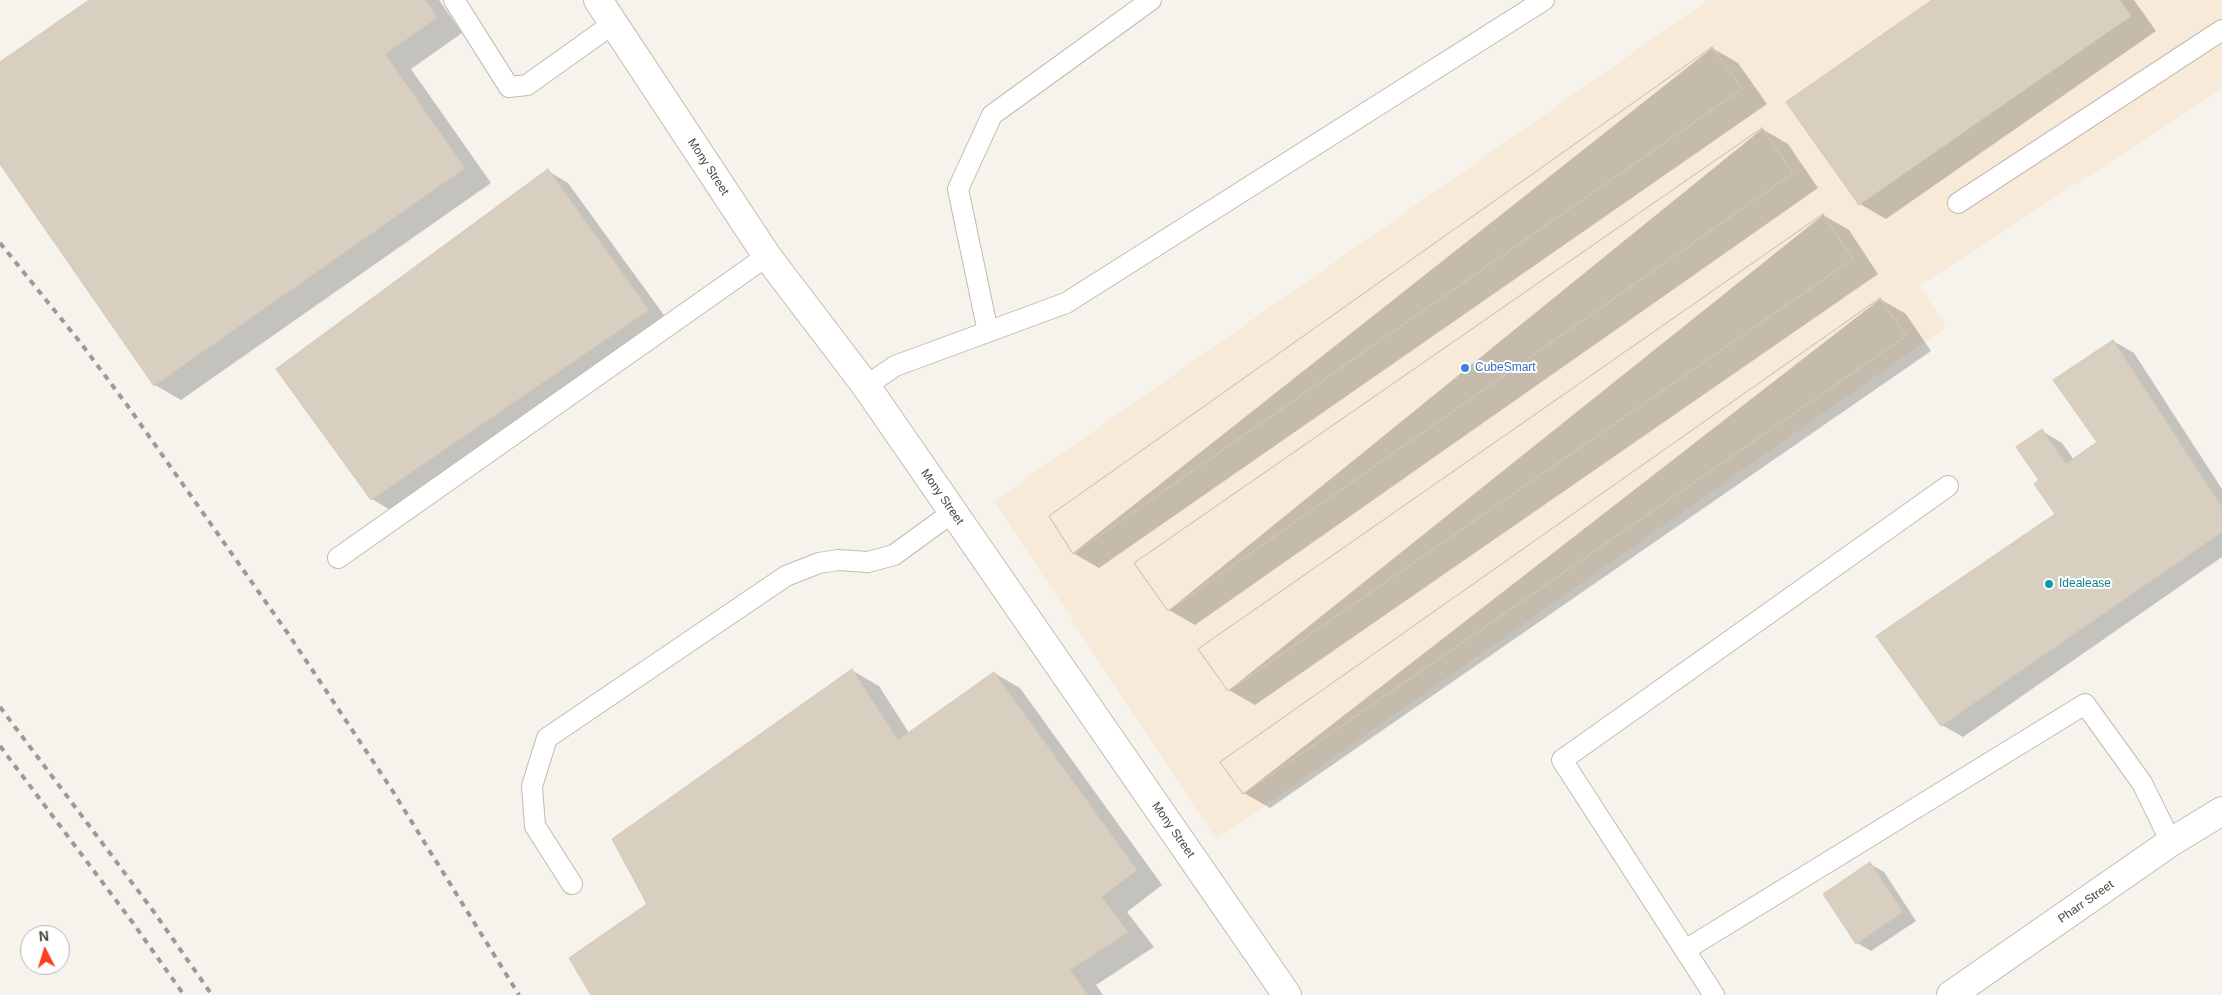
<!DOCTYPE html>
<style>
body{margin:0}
#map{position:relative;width:2222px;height:995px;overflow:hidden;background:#f6f3ec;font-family:Helvetica,sans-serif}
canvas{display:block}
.north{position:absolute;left:20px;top:925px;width:50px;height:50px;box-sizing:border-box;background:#fff;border:1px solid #b7b4b0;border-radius:50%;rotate:355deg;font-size:14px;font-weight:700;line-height:20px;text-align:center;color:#4b4439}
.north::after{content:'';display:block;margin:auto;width:18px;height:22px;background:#fc3f1d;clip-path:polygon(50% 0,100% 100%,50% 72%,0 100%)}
</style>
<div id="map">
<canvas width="2222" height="995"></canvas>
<div class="north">N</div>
</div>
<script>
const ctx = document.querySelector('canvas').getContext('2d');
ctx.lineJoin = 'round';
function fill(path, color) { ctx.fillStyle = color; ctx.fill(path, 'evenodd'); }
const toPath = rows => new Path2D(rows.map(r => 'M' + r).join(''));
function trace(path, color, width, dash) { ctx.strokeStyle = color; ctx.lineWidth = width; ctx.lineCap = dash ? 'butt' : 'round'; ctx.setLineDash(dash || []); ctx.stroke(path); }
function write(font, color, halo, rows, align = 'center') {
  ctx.font = font + ' Helvetica,sans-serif'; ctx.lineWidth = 4; ctx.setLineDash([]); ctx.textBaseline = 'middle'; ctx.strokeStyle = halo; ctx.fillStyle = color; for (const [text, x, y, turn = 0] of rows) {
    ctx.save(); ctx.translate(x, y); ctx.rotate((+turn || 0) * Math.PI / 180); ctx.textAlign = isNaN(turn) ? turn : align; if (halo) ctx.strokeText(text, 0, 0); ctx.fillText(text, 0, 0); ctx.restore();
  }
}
const commercial = toPath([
 [1708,0,2222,0,2222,89,1919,286,1946,327,1216,840,994,501]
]);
const shadow = toPath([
 [91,0,439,0,462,33,411,69,491,183,181,400,155,385,0,162,0,63],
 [1935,0,2134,0,2156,31,1886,219,1860,204],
 [1712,48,1738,63,1767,104,1099,568,1073,553],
 [1762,129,1788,144,1818,188,1195,625,1169,610],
 [548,171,568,183,669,322,392,511,372,499],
 [1823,215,1849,230,1878,274,1255,705,1229,690],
 [1880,299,1906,314,1931,351,1270,808,1244,793],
 [2113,341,2134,353,2222,489,2222,557,1963,737,1942,725,2057,514,2041,480,2042,431,2062,443,2074,460,2099,443],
 [853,671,879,686,909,733,994,673,1020,688,1162,885,1127,912,1154,947,1096,985,1103,995,592,995,649,904],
 [1870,864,1884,872,1916,921,1871,951,1857,943]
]);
const building = toPath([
 [89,0,425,0,437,18,385,54,465,168,154,386,0,164,0,62,89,0],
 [1932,0,2120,0,2131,16,1859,205,1786,102,1932,0],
 [1712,47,1742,89,1073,554,1049,516,1712,47],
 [1712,47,1742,89,1073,554,1049,516,1712,47],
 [1762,128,1793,173,1168,611,1134,563,1762,128],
 [1762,128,1793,173,1168,611,1134,563,1762,128],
 [548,169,649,310,371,500,276,369,548,169],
 [1823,214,1853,259,1228,691,1198,649,1823,214],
 [1823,214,1853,259,1228,691,1198,649,1823,214],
 [1880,298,1906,336,1243,794,1220,762,1880,298],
 [1880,298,1906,336,1243,794,1220,762,1880,298],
 [2113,340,2222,507,2222,532,1941,726,1876,636,2055,514,2034,484,2039,480,2016,447,2042,429,2066,464,2097,442,2053,380,2113,340],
 [852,669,898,740,994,672,1137,870,1102,897,1128,932,1070,970,1088,995,591,995,569,958,647,904,612,839,852,669],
 [1870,862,1903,912,1856,944,1823,894,1870,862]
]);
const service = toPath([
 [454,0,509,87,527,85,614,23],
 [1958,203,2222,30],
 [988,332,958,189,992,115,1151,0],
 [866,386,895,366,1066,303,1544,0],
 [338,558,767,256],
 [572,884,535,826,532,786,547,738,786,576,819,563,838,560,868,562,894,555,953,512],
 [1685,950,2085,704,2142,783,2171,842],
 [1714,995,1562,760,1948,486]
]);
const minor = toPath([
 [598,0,767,256,866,386,1287,995],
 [1951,995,2171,842,2222,811]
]);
const rail = toPath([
 [0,243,80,342,127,405,289,635,392,790,519,995],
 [0,707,154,912,212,995],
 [0,746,133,923,184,995]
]);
const markers = [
 [1465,368,5,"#3f7fe0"],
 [2049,584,5,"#0f9aa8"]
];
const streetNames = [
 ["Mony Street",708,167,57],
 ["Mony Street",942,497,55],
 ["Mony Street",1173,830,55],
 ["Pharr Street",2086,902,-35]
];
const shopNames = [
 ["CubeSmart",1475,368]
];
const cultureNames = [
 ["Idealease",2059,584]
];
fill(commercial, '#f7ead8');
fill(shadow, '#0003');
fill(building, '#d8cfc1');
trace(building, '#d3c7b4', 1);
trace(service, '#c2bbae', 22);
trace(minor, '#c2bbae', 30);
trace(service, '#fff', 20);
trace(minor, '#fff', 28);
trace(rail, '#9a9a9a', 4, [6, 6]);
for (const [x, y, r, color] of markers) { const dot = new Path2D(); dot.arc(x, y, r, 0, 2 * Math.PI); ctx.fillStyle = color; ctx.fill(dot); trace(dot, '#fff', 2); }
write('12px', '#4b4439', '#fff', streetNames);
write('12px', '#366cbe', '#fff', shopNames, 'left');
write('12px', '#0d838f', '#fff', cultureNames, 'left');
</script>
